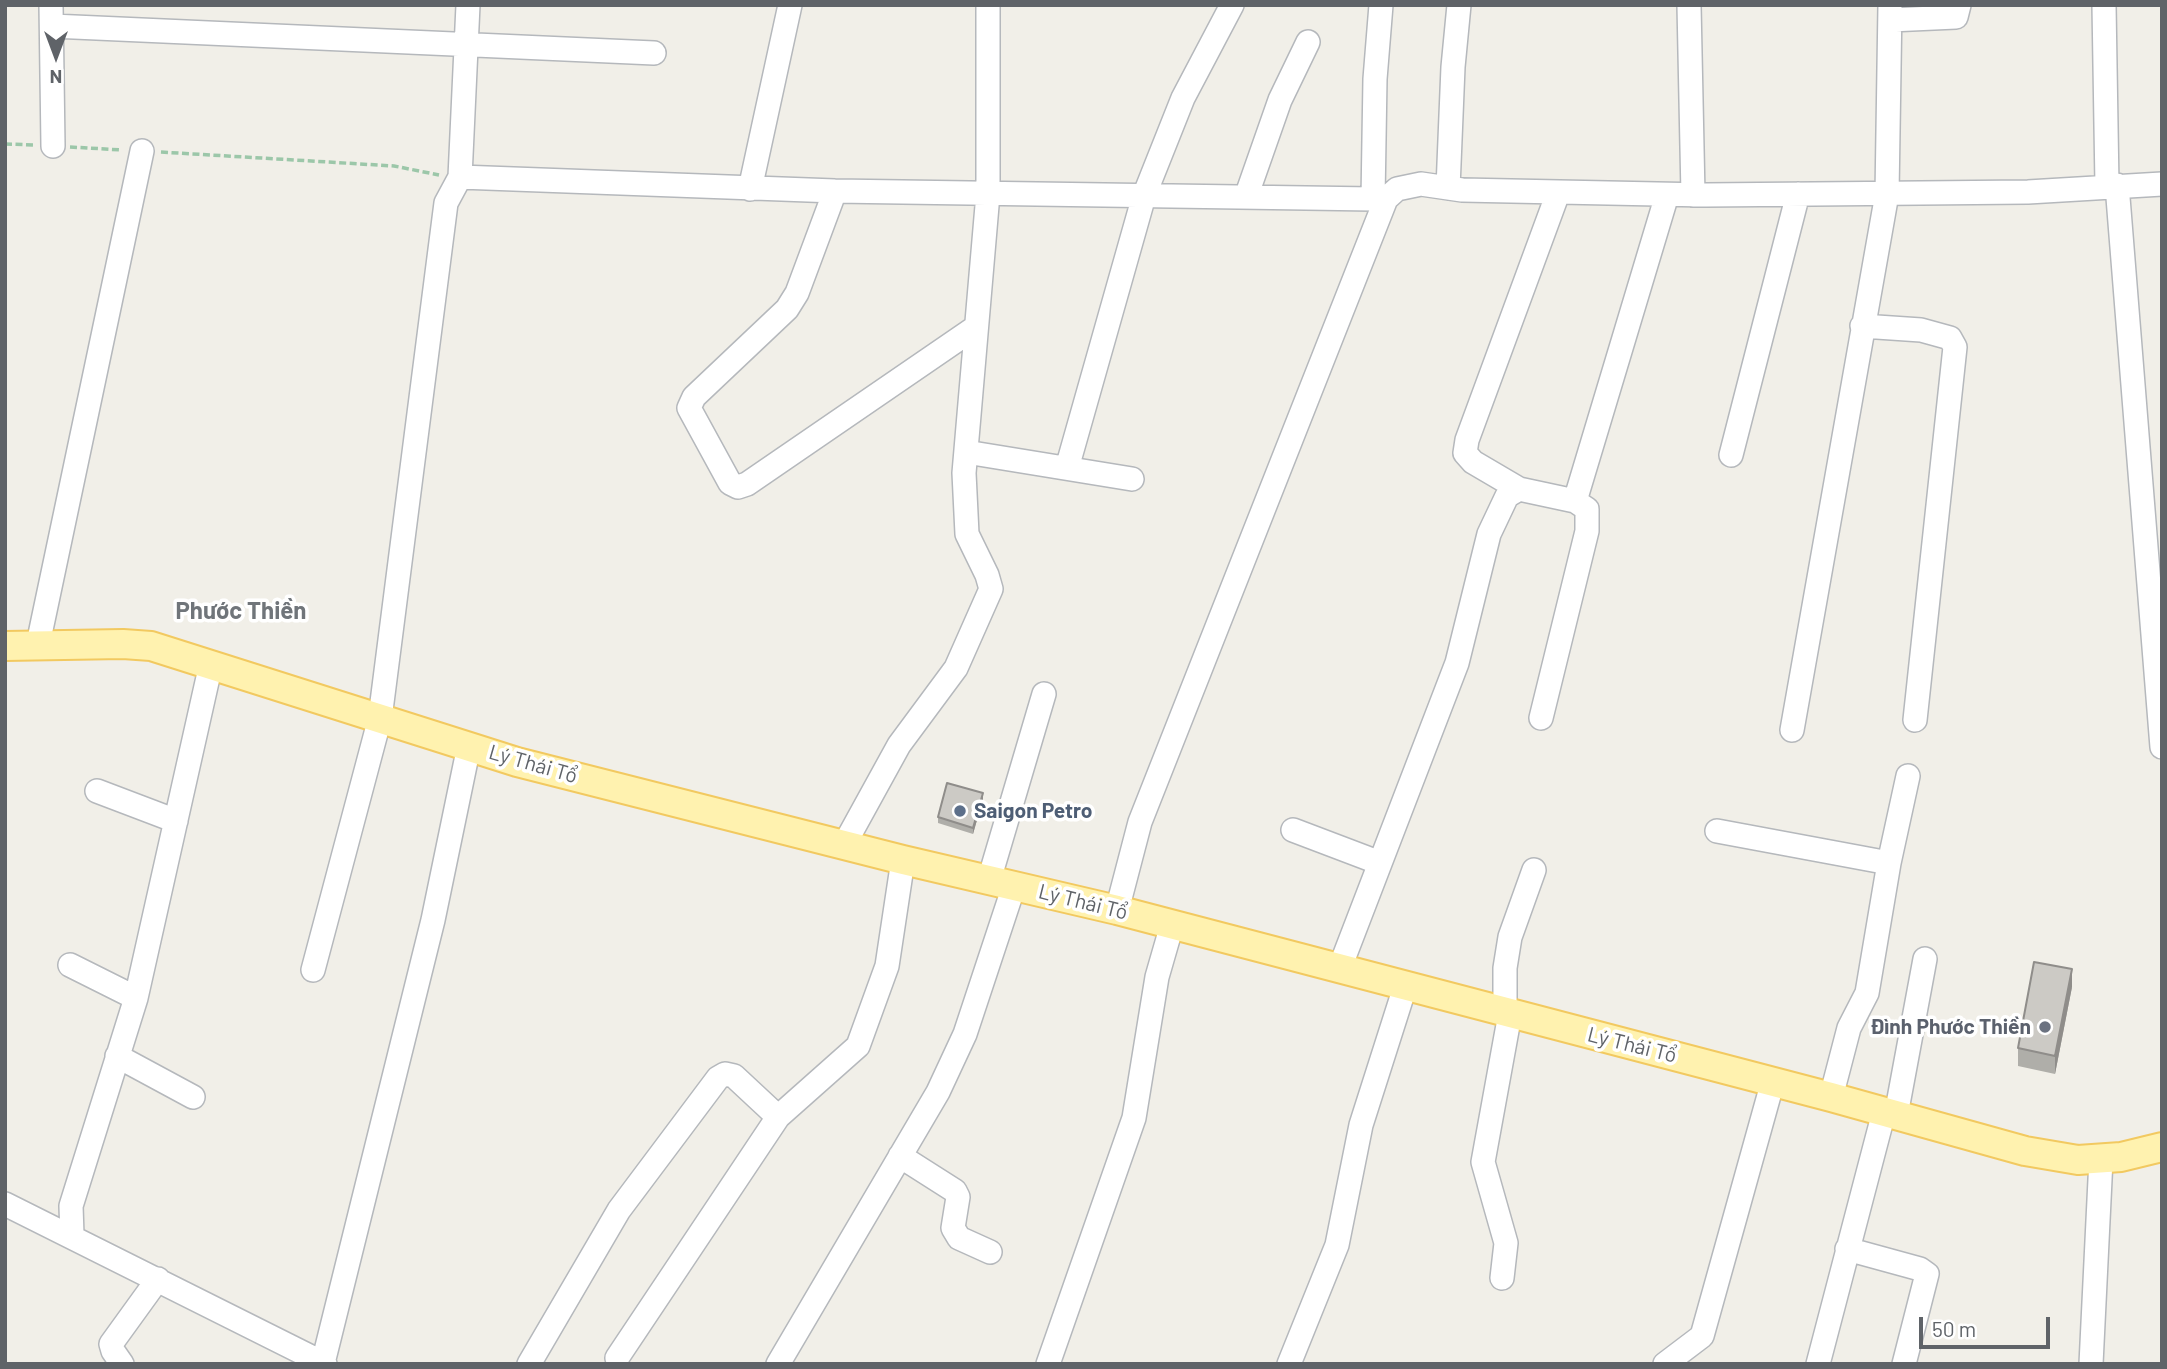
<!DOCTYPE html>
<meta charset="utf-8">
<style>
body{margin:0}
#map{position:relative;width:2167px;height:1369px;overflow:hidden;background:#f1efe8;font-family:Barlow,sans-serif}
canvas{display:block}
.frame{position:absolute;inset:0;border:7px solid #5f6368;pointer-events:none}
.north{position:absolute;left:21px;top:21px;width:70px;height:70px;-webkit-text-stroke:5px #fff;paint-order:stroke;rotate:180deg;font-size:19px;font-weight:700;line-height:28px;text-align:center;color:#5f6368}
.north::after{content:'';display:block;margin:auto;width:24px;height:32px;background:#5f6368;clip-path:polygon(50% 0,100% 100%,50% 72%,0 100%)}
.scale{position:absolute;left:1919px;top:1317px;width:131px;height:32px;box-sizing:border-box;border:4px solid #5f6368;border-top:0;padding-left:9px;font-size:21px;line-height:24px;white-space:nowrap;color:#5f6368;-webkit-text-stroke:5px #fff;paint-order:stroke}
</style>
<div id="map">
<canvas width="2167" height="1369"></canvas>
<div class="frame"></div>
<div class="north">N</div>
<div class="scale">50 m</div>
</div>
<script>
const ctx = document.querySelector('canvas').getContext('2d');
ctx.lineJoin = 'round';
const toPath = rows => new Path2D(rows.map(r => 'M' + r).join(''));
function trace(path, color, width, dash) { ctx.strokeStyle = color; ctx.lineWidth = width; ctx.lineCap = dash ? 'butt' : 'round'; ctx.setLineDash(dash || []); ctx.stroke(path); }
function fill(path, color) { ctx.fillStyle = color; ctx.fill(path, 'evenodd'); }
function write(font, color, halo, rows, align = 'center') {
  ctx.font = font + ' Barlow,sans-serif'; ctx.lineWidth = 7; ctx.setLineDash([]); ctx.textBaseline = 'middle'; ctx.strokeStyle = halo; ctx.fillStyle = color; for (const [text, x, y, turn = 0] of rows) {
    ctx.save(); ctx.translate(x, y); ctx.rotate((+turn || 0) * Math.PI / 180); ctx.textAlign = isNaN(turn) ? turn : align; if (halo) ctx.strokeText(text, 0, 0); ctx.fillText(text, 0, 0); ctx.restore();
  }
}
const path = toPath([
 [5,144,35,145],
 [70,147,122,150],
 [161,152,394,166,439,175]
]);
const minor = toPath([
 [51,5,53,146],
 [1689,5,1693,195],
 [2104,5,2107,186],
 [1890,20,1956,17,1959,5],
 [52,26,654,53],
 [460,177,468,5],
 [2117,185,2162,747],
 [1448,188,1453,67,1459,5],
 [750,189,790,5],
 [835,191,797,293,787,309,694,397,689,408,730,483,738,487,747,484,976,327],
 [1246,197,1280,100,1308,42],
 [1373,199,1375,79,1381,5],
 [1862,326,1921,330,1950,338,1955,347,1915,720],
 [966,452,1132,479],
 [1731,455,1798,194],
 [1067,468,1144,196,1183,98,1232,5],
 [1575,501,1667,195],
 [38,644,142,151],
 [1541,718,1587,531,1587,509,1575,501,1519,489,1473,462,1465,453,1467,440,1558,193],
 [1792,730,1887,194,1890,5],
 [97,791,176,821],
 [1293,830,1380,863],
 [1717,831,1889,863],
 [844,845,899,745,956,668,991,589,987,575,967,534,964,473,988,194,988,5],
 [989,880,1044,694],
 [1117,910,1140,822,1386,199],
 [70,965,136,998],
 [313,970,380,718,446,203,460,177,835,191,1373,199,1386,199,1397,189,1421,184,1462,190,1706,195,2028,192,2162,184],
 [1339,970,1457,663,1489,534,1507,496,1519,489],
 [1505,1012,1505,968,1510,937,1534,870],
 [117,1056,193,1097],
 [1831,1097,1849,1028,1867,993,1889,863,1908,776],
 [1896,1115,1925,959],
 [900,1156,955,1191,958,1197,953,1228,959,1238,990,1252],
 [5,1204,325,1364],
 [72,1235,71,1206,136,998,211,664],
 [1847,1249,1920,1269,1927,1274,1904,1364],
 [1502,1278,1506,1243,1483,1162,1510,1014],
 [617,1358,778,1117,858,1046,887,966,903,860],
 [323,1363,433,920,469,746],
 [122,1364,113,1351,111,1344,158,1279],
 [529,1364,619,1210,718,1078,725,1074,734,1076,778,1117],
 [778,1364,938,1092,965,1034,1014,886],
 [1048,1364,1134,1118,1157,977,1172,925],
 [1289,1364,1337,1245,1361,1125,1405,987],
 [1665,1364,1702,1336,1773,1081],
 [1818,1364,1884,1112],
 [2091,1364,2101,1159]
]);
const major = toPath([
 [5,646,123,644,151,646,517,762,903,860,1117,910,1831,1097,2025,1151,2078,1160,2121,1157,2162,1147]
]);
const wall = toPath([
 [983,799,973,834,938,823,938,817],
 [2072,987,2055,1074,2018,1066,2018,1048]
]);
const shadedWall = toPath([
 [983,793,983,799,973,834,973,828],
 [2072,969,2072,987,2055,1074,2055,1056]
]);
const building = toPath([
 [947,783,983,793,973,828,938,817,947,783],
 [2034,962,2072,969,2055,1056,2018,1048,2034,962]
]);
const markers = [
 [960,811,7,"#5c6f8a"],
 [2045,1027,7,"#6b7280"]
];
const streetNames = [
 ["Lý Thái Tổ",533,764,16],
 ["Lý Thái Tổ",1083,902,14],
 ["Lý Thái Tổ",1632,1045,14]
];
const serviceNames = [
 ["Saigon Petro",974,811]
];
const worshipNames = [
 ["Đình Phước Thiền",2031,1027]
];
const quarterNames = [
 ["Phước Thiền",241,611]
];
trace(minor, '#b5b8bc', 26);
trace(major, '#f2c960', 32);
trace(path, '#9cc7a9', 3.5, [7, 3.5]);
trace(minor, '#fff', 23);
trace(major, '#fff2af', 28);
fill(wall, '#afaea9');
fill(shadedWall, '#8f8d8a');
fill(building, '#cccac5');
trace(building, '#8f8d8a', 2);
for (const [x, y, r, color] of markers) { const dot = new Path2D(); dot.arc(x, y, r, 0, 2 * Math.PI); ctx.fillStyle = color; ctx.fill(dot); trace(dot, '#fff', 2.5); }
write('21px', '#5f6368', '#fff', streetNames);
write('bold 21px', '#4e5e75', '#fff', serviceNames, 'left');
write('bold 21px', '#5b616d', '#fff', worshipNames, 'right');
write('bold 24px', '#70757a', '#fff', quarterNames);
</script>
